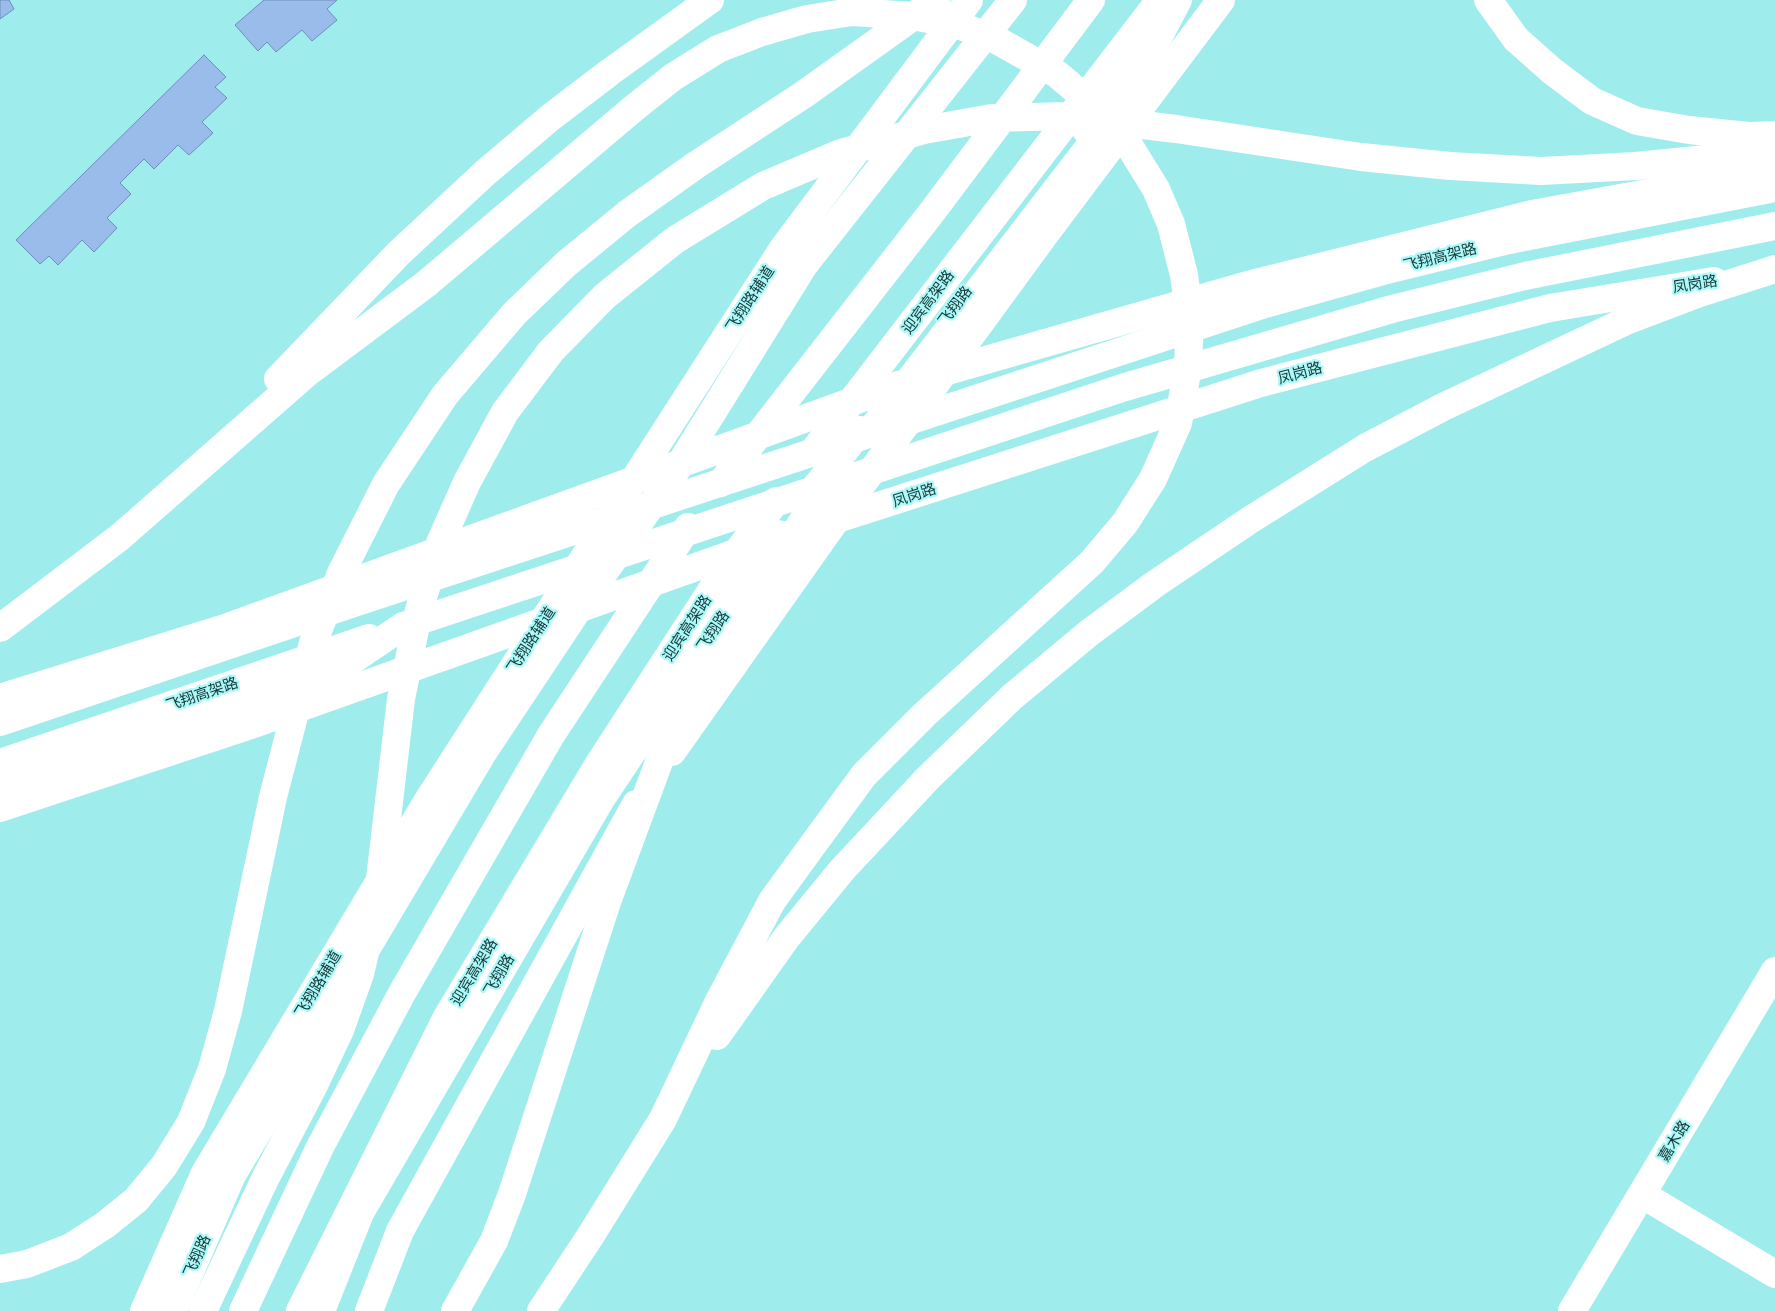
<!DOCTYPE html>
<meta charset="utf-8">
<style>
body{margin:0}
canvas{display:block;background:#9fecec}
</style>
<canvas width="1775" height="1311"></canvas>
<script>
const ctx = document.querySelector('canvas').getContext('2d');
ctx.lineJoin = 'round';
function fill(path, color) { ctx.fillStyle = color; ctx.fill(path, 'evenodd'); }
const toPath = rows => new Path2D(rows.map(r => 'M' + r).join(''));
function trace(path, color, width, dash) { ctx.strokeStyle = color; ctx.lineWidth = width; ctx.lineCap = dash ? 'butt' : 'round'; ctx.setLineDash(dash || []); ctx.stroke(path); }
function write(font, color, halo, rows, align = 'center') {
  ctx.font = font + ' "Exo 2","Noto Sans SC",sans-serif'; ctx.lineWidth = 4.5; ctx.setLineDash([]); ctx.textBaseline = 'middle'; ctx.strokeStyle = halo; ctx.fillStyle = color; for (const [text, x, y, turn = 0] of rows) {
    ctx.save(); ctx.translate(x, y); ctx.rotate((+turn || 0) * Math.PI / 180); ctx.textAlign = isNaN(turn) ? turn : align; if (halo) ctx.strokeText(text, 0, 0); ctx.fillText(text, 0, 0); ctx.restore();
  }
}
const building = toPath([
 [0,0,9,0,14,9,0,19,0,0],
 [264,0,337,0,327,9,337,20,312,41,302,30,276,52,267,42,258,51,235,25,264,0],
 [204,55,226,77,215,87,227,98,202,122,213,133,189,155,178,145,154,169,144,159,120,183,131,194,107,218,117,228,94,252,82,240,58,265,49,256,40,264,16,240,204,55]
]);
const tertiary = toPath([
 [672,752,836,520,1043,237,1221,0],
 [1643,1195,1775,1274],
 [144,1311,205,1173,430,797,782,250,969,0],
 [369,1311,400,1231,636,804],
 [1572,1311,1775,971]
]);
const primary = toPath([
 [1086,130,1138,60],
 [807,498,861,430],
 [0,698,228,627,895,386,1255,283,1532,214,1775,170],
 [0,808,251,725,775,539,1261,383,1550,308,1714,281],
 [173,1311,232,1175,482,754,579,608,679,466,804,265,1013,0],
 [321,1311,360,1213,601,799,778,534]
]);
const trunk = toPath([
 [1488,0,1516,39,1552,71,1592,101,1637,121,1689,130,1749,136,1775,135],
 [278,379,399,253,485,173,551,117,610,72,710,0],
 [868,434,1126,99,1178,0],
 [812,453,1160,0],
 [721,483,932,212,1091,0],
 [0,628,120,537,307,373,426,284,634,108,673,77,718,49,762,32,807,19,852,12,913,16,958,25,993,38,1057,74,1091,103,1127,142,1156,189,1171,224,1184,275,1190,317,1188,367,1178,423,1153,479,1125,523,1092,562,924,715,864,775,812,846,772,901,719,1001,663,1119,591,1235,541,1311],
 [0,722,354,603,1265,304,1383,271,1509,240,1775,188],
 [0,763,369,638],
 [0,790,320,682,403,626,1122,388,1392,309,1525,276,1775,226],
 [717,1036,787,937,842,870,928,778,1012,697,1089,633,1155,584,1250,520,1365,448,1443,407,1626,321,1700,293,1775,269],
 [0,1269,27,1264,71,1247,105,1225,136,1200,164,1166,191,1122,212,1069,228,1011,273,797,313,643,341,573,386,484,445,395,514,314,566,264,627,214,696,165,803,95,936,0],
 [203,1311,265,1179,314,1085,340,1030,360,974,378,896,401,699,419,610,440,543,467,482,505,412,551,351,605,296,675,240,763,186,841,153,924,130,992,118,1068,116,1176,129,1361,157,1450,166,1541,171,1636,166,1746,155,1775,149],
 [243,1311,320,1147,402,993,551,735,688,527],
 [300,1311,447,1017,600,762,731,560,776,501],
 [455,1311,494,1241,512,1194,607,902,669,735,807,514,831,482]
]);
const streetNames = [
 ["飞翔高架路",1440,257,-14],
 ["凤岗路",1695,284,-9],
 ["飞翔路辅道",750,299,-57],
 ["迎宾高架路",928,302,-53],
 ["飞翔路",955,306,-53],
 ["凤岗路",1300,373,-15],
 ["凤岗路",914,495,-18],
 ["迎宾高架路",687,628,-57],
 ["飞翔路",713,631,-56],
 ["飞翔路辅道",531,640,-57],
 ["飞翔高架路",202,694,-19],
 ["迎宾高架路",474,972,-59],
 ["飞翔路",499,975,-60],
 ["飞翔路辅道",318,984,-59],
 ["嘉木路",1674,1141,-59],
 ["飞翔路",197,1256,-66]
];
fill(building, '#9abcea');
trace(building, '#6d8eb9', 1);
trace(tertiary, '#fff', 28);
trace(primary, '#fff', 28);
trace(trunk, '#fff', 28);
write('15px', '#173737', '#acf9f9', streetNames);
</script>
